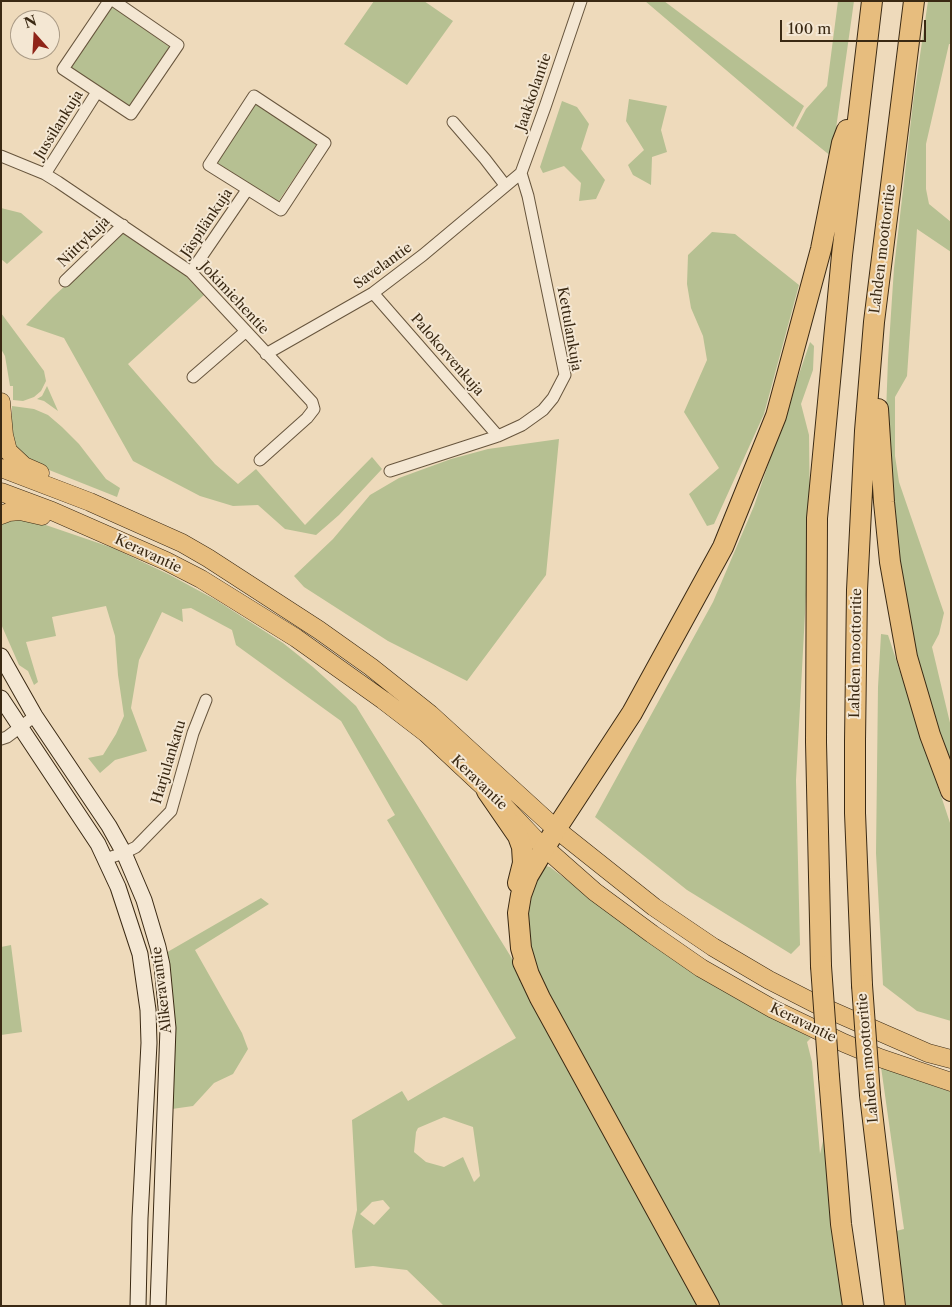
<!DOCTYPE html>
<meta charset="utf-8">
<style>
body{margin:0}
#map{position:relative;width:952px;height:1307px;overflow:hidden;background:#eedabb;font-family:"Libre Caslon Text",serif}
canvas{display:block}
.frame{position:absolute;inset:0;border:2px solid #3a2913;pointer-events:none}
.north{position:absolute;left:10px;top:10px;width:50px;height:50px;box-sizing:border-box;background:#f4e7d3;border:1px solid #aa9b86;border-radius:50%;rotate:341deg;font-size:14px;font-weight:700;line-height:20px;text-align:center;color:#3a2913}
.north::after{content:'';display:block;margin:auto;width:18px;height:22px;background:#8f2418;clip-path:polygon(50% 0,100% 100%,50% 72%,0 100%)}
.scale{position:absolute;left:780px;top:20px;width:146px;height:22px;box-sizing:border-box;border:2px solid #3a2913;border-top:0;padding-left:6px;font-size:15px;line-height:18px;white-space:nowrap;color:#3a2913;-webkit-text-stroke:4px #f4e7d3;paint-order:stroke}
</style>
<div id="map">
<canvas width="952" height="1307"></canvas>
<div class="frame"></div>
<div class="north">N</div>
<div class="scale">100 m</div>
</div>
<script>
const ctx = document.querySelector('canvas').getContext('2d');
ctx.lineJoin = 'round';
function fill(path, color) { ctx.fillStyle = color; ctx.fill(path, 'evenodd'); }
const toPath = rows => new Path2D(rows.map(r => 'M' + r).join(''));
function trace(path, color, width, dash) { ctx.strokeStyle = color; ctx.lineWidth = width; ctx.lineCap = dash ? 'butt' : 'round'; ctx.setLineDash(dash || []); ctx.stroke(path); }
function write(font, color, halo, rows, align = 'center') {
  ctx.font = font + ' "Libre Caslon Text",serif'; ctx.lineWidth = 4; ctx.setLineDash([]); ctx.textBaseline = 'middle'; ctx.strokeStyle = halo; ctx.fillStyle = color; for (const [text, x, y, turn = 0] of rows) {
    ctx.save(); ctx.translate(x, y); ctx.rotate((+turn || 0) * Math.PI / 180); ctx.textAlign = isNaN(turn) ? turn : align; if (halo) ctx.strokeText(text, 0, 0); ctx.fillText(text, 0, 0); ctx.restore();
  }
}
const green = toPath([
 [374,1,424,1,453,21,407,85,344,44],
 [645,1,664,1,804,106,793,127],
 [838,1,854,1,832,157,796,128,806,109,827,86],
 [928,1,951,1,951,44,949,44,926,144,926,189,929,204,951,222,951,252,917,229,907,376,895,397,895,456,899,482,944,613,939,634,932,647,951,727,951,770,914,657,895,566,885,441,888,359,894,268,913,103],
 [111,5,171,48,130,108,68,66],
 [629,99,667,106,661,130,667,152,652,157,651,185,633,175,628,165,644,150,626,121],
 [562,101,577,107,589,124,581,149,605,180,596,199,579,201,581,183,564,166,543,173,540,167],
 [255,104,317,144,278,202,216,162],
 [1,208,21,213,43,232,7,264,1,259],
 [712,232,735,234,799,285,764,414,714,524,707,526,689,494,719,468,684,412,707,360,703,336,691,308,687,284,688,255],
 [122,233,179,269,204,295,128,364,215,464,238,484,256,469,305,525,372,457,382,469,339,515,316,535,285,529,258,505,233,506,200,496,133,461,64,338,26,325,53,297],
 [1,313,44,371,46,381,41,391,34,397,23,401,13,400,13,386,10,386,5,356,1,349],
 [810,342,814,346,813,370,801,404,809,435,810,521,796,780,800,945,791,954,687,890,595,817,713,602,754,506],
 [47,386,58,411,44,401,37,399,42,396],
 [12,406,34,409,48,415,62,427,79,444,106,479,120,488,117,497,34,464,16,451,8,417,12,416],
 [559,439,546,575,467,681,388,641,304,587,294,576,333,539,370,495,399,478,451,459,488,449],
 [20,519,37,522,113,548,170,575,216,600,283,643,313,667,356,706,524,978,700,1306,444,1306,407,1270,373,1266,355,1268,352,1231,357,1210,352,1120,402,1091,408,1101,516,1038,387,820,395,815,341,721,236,645,232,630,191,608,182,609,183,622,162,612,139,660,131,708,147,751,115,760,100,773,88,758,103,755,116,734,124,716,118,675,115,636,106,606,52,617,56,636,26,642,38,682,34,685,28,671,19,665,1,624,1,523],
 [444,1117,473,1127,480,1176,474,1182,463,1157,444,1167,426,1162,414,1152,416,1132,418,1128],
 [383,1200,390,1208,374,1225,360,1214,372,1202],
 [881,634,888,635,951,826,951,1021,917,1011,883,985,876,853,878,687],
 [545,866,550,867,644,939,707,981,811,1038,807,1042,812,1062,820,1154,824,1137,845,1306,714,1306,532,966,525,907,541,869],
 [261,898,269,904,195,950,242,1033,248,1049,233,1074,214,1083,193,1106,172,1109,164,954],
 [11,945,22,1032,1,1035,1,947],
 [881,1067,951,1092,951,1306,906,1306,896,1231,904,1229]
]);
const street = toPath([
 [109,1,63,69,131,114,178,45,114,1],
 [254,96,325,143,281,210,209,165,254,96],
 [453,122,485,159,505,185],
 [1,156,45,174,58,182,191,272,312,402,314,409,307,418,260,460],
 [45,174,97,92],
 [191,272,247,190],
 [65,281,123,225],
 [373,293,498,436],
 [266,354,373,293,423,255,521,173,545,107,581,1],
 [193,377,245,332],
 [390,471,498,436,522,425,543,410,553,398,565,375,528,196,521,173],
 [1,739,7,737,35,716],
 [105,859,124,853,136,847,171,811,193,733,206,700]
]);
const secondary = toPath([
 [1,656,35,716,109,826,124,853,144,900,158,947,162,965,168,1028,158,1306],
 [1,698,98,844,118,887,140,954,148,1010,149,1043,140,1218,138,1306]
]);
const primary = toPath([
 [1,402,4,435,8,451,24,466,40,473],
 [1,468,90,502,182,543,208,558,319,630,371,667,430,714,556,829,654,907,713,947,769,980,816,1004,928,1053,951,1059],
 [1,492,52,511,166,561,201,579,296,638,383,700,426,733,502,804,536,840,595,892,652,934,701,968,773,1009,844,1043,880,1058,951,1082],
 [1,515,9,512,20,511,42,516]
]);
const highway = toPath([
 [878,409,884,502,890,562,907,657,930,735,951,791],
 [487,791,518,836,522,847,523,863,518,883],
 [523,962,540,998,709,1306],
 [821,966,816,742,817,518,842,255,872,1],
 [529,975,521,948,518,913,521,895,528,876,556,829,632,713,723,547,776,416,821,249,842,143,847,130],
 [862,985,855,813,855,741,857,590,865,431,874,322,914,1],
 [829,1077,841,1224,853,1306],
 [870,1095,895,1306]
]);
const highwayBridge = toPath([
 [821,966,829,1077],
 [862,985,870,1095]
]);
const streetNames = [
 ["Jaakkolantie",534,92,-71],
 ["Jussilankuja",59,125,-58],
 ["Jäspilänkuja",207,223,-56],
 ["Niittykuja",84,242,-44],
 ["Lahden moottoritie",883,249,-83],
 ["Savelantie",383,266,-36],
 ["Jokimiehentie",234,298,47],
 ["Kettulankuja",569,329,80],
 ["Palokorvenkuja",447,355,49],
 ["Keravantie",148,554,25],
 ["Lahden moottoritie",856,653,-89],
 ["Harjulankatu",169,762,-73],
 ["Keravantie",479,783,44],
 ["Alikeravantie",162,990,-97],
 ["Keravantie",803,1023,26],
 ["Lahden moottoritie",868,1058,-95]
];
fill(green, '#b6c092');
trace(street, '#67553d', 13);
trace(secondary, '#3a2913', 17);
trace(primary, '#3a2913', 19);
trace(highway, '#3a2913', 22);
trace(street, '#f4e7d3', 11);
trace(secondary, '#f4e7d3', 15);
trace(primary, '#e7bd7e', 18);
trace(highway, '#e7bd7e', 20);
trace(highwayBridge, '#3a2913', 22, []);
trace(highwayBridge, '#e7bd7e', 20);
write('14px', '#3a2913', '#f4e7d3', streetNames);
</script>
